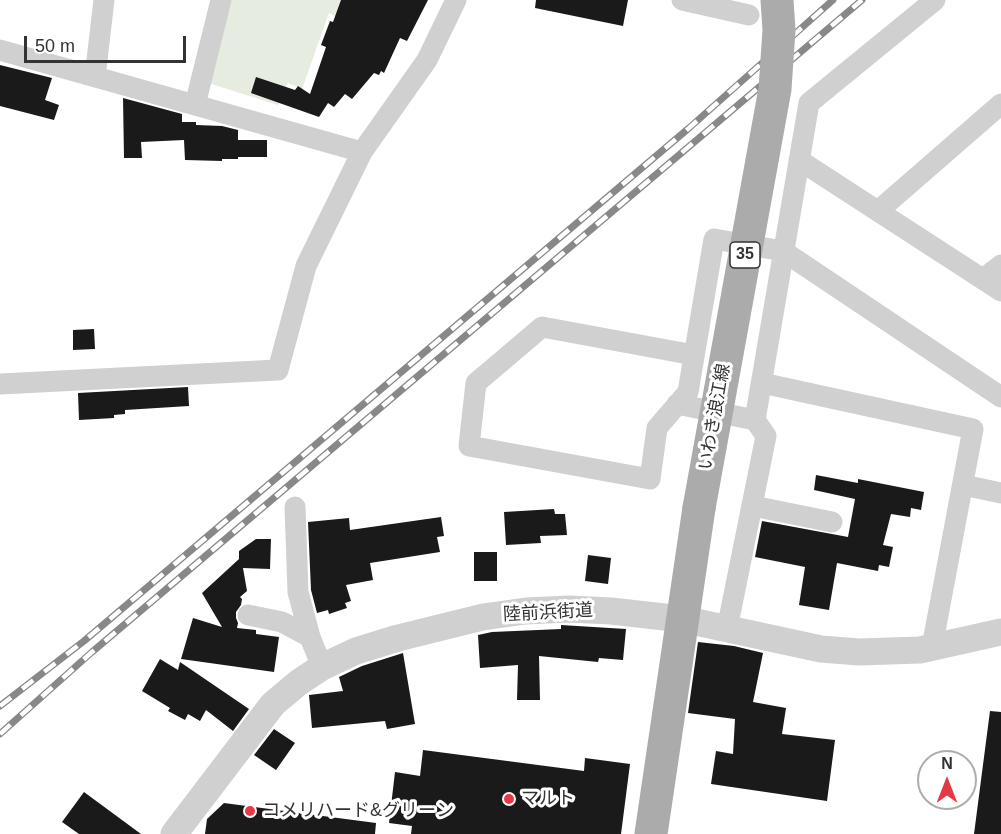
<!DOCTYPE html>
<meta charset="utf-8">
<style>
body{margin:0}
#map{position:relative;width:1001px;height:834px;overflow:hidden;background:#fff;font-family:Helvetica,sans-serif}
canvas{display:block}
.north{position:absolute;left:917px;top:750px;width:60px;height:60px;box-sizing:border-box;background:#fff;border:2px solid #adadad;border-radius:50%;rotate:0deg;font-size:16px;font-weight:700;line-height:24px;text-align:center;color:#333}
.north::after{content:'';display:block;margin:auto;width:21px;height:27px;background:#e63946;clip-path:polygon(50% 0,100% 100%,50% 72%,0 100%)}
.scale{position:absolute;left:24px;top:36px;width:162px;height:27px;box-sizing:border-box;border:3px solid #333;border-top:0;padding-left:8px;font-size:18px;line-height:21px;white-space:nowrap;color:#333;-webkit-text-stroke:4px #fff;paint-order:stroke}
</style>
<div id="map">
<canvas width="1001" height="834"></canvas>
<div class="north">N</div>
<div class="scale">50 m</div>
</div>
<script>
const ctx = document.querySelector('canvas').getContext('2d');
ctx.lineJoin = 'round';
function fill(path, color) { ctx.fillStyle = color; ctx.fill(path, 'evenodd'); }
const toPath = rows => new Path2D(rows.map(r => 'M' + r).join(''));
function trace(path, color, width, dash) { ctx.strokeStyle = color; ctx.lineWidth = width; ctx.lineCap = dash ? 'butt' : 'round'; ctx.setLineDash(dash || []); ctx.stroke(path); }
function write(font, color, halo, rows, align = 'center') {
  ctx.font = font + ' Helvetica,"Noto Sans JP",sans-serif'; ctx.lineWidth = 6; ctx.setLineDash([]); ctx.textBaseline = 'middle'; ctx.strokeStyle = halo; ctx.fillStyle = color; for (const [text, x, y, turn = 0] of rows) {
    ctx.save(); ctx.translate(x, y); ctx.rotate((+turn || 0) * Math.PI / 180); ctx.textAlign = isNaN(turn) ? turn : align; if (halo) ctx.strokeText(text, 0, 0); ctx.fillText(text, 0, 0); ctx.restore();
  }
}
const green = toPath([
 [228,0,357,0,349,23,329,13,302,89,288,83,278,105,205,82]
]);
const building = toPath([
 [341,0,428,0,407,41,400,38,384,73,381,71,379,75,374,73,352,99,345,94,334,107,328,103,319,117,251,93,256,77,295,90,298,86,310,94,326,47,321,45,330,21,333,22],
 [536,0,628,0,623,26,535,8],
 [0,65,52,78,45,100,59,105,54,120,0,106],
 [123,98,182,114,182,122,196,122,196,125,222,126,238,130,238,140,267,140,267,157,238,157,238,159,222,159,222,161,185,160,184,140,141,142,142,158,124,158],
 [94,329,95,349,73,350,73,330],
 [188,387,189,406,125,410,125,414,114,415,114,418,79,420,78,393],
 [816,475,858,483,858,479,924,492,921,510,911,508,910,517,891,514,883,545,893,547,889,567,879,565,878,571,837,563,829,610,799,605,805,567,755,557,762,521,848,537,855,499,814,490],
 [554,509,555,514,565,514,567,535,540,536,541,543,506,545,504,512],
 [441,517,444,536,437,537,440,552,370,563,373,580,346,585,351,601,345,603,347,608,329,614,328,610,317,613,311,590,308,522,349,518,350,530],
 [256,539,271,539,270,569,243,568,247,591,240,597,242,599,241,605,236,612,236,618,238,623,237,628,256,630,256,634,279,637,274,672,181,659,193,618,222,627,202,593,239,559,239,551],
 [474,552,497,552,497,581,474,581],
 [588,555,611,558,608,584,585,581],
 [561,625,626,629,623,660,599,658,598,662,539,656,540,700,517,700,518,665,480,668,478,635,492,632,561,629],
 [698,642,734,646,763,653,753,702,786,708,782,734,835,740,827,801,711,784,716,751,733,754,735,719,688,713],
 [403,653,415,724,387,729,385,721,312,728,309,695,343,691,339,677,362,666],
 [160,659,178,670,180,662,249,709,233,731,206,710,200,721,188,714,185,720,168,711,170,708,142,691],
 [990,711,1001,712,1001,834,974,834],
 [274,729,295,743,276,770,254,755],
 [423,750,584,771,585,758,630,764,621,834,411,834,412,826,389,823,395,772,420,776],
 [84,792,141,834,79,834,62,822],
 [224,803,376,823,375,834,205,834,207,819]
]);
const minor = toPath([
 [682,0,749,15],
 [0,50,362,152],
 [95,77,104,0],
 [195,105,221,0],
 [799,160,1001,291],
 [878,211,1001,104],
 [983,279,1001,265],
 [694,355,542,327,476,383,469,446,650,479,657,428,688,392,714,239,783,251,1001,397],
 [762,383,973,429,932,647],
 [0,384,278,370,306,266,362,152,427,60,456,0],
 [677,404,755,420,766,436,727,629],
 [755,420,809,103,935,0],
 [963,485,1001,493],
 [753,506,832,522],
 [295,507,298,592,310,637,322,667],
 [248,615,282,622,310,637]
]);
const tertiary = toPath([
 [174,834,273,704,298,683,322,667,356,651,398,638,483,617,526,611,569,609,611,611,682,619,821,649,859,652,920,650,1001,632]
]);
const primary = toPath([
 [651,834,699,508]
]);
const rail = toPath([
 [0,706,84,641,689,128,833,0],
 [0,734,92,652,862,0]
]);
const primaryBridge = toPath([
 [699,508,775,89,779,30,777,0]
]);
const markers = [
 [509,799,6,"#e63946"],
 [250,811,6,"#e63946"]
];
const shields = [
 [745,255,30]
];
const shieldNames = [
 ["35",745,255]
];
const streetNames = [
 ["いわき浪江線",715,417,-80],
 ["陸前浜街道",548,613,-3]
];
const poiNames = [
 ["マルト",521,799],
 ["コメリハード&グリーン",262,811]
];
fill(green, '#e6ecdf');
fill(building, '#1a1a1a');
trace(minor, '#d0d0d0', 21);
trace(tertiary, '#d0d0d0', 27);
trace(primary, '#ababab', 33);
trace(rail, '#888', 7);
trace(rail, '#fff', 4.5, [14]);
trace(primaryBridge, '#ababab', 33);
for (const [x, y, r, color] of markers) { const dot = new Path2D(); dot.arc(x, y, r, 0, 2 * Math.PI); ctx.fillStyle = color; ctx.fill(dot); trace(dot, '#fff', 2); }
for (const [x, y, w] of shields) { const box = new Path2D(); box.roundRect(x - w / 2, y - 13, w, 26, 4.5); ctx.fillStyle = '#fff'; ctx.fill(box); trace(box, '#333', 1.5); }
write('bold 16px', '#333', null, shieldNames);
write('18px', '#333', '#fff', streetNames);
write('18px', '#333', '#fff', poiNames, 'left');
</script>
